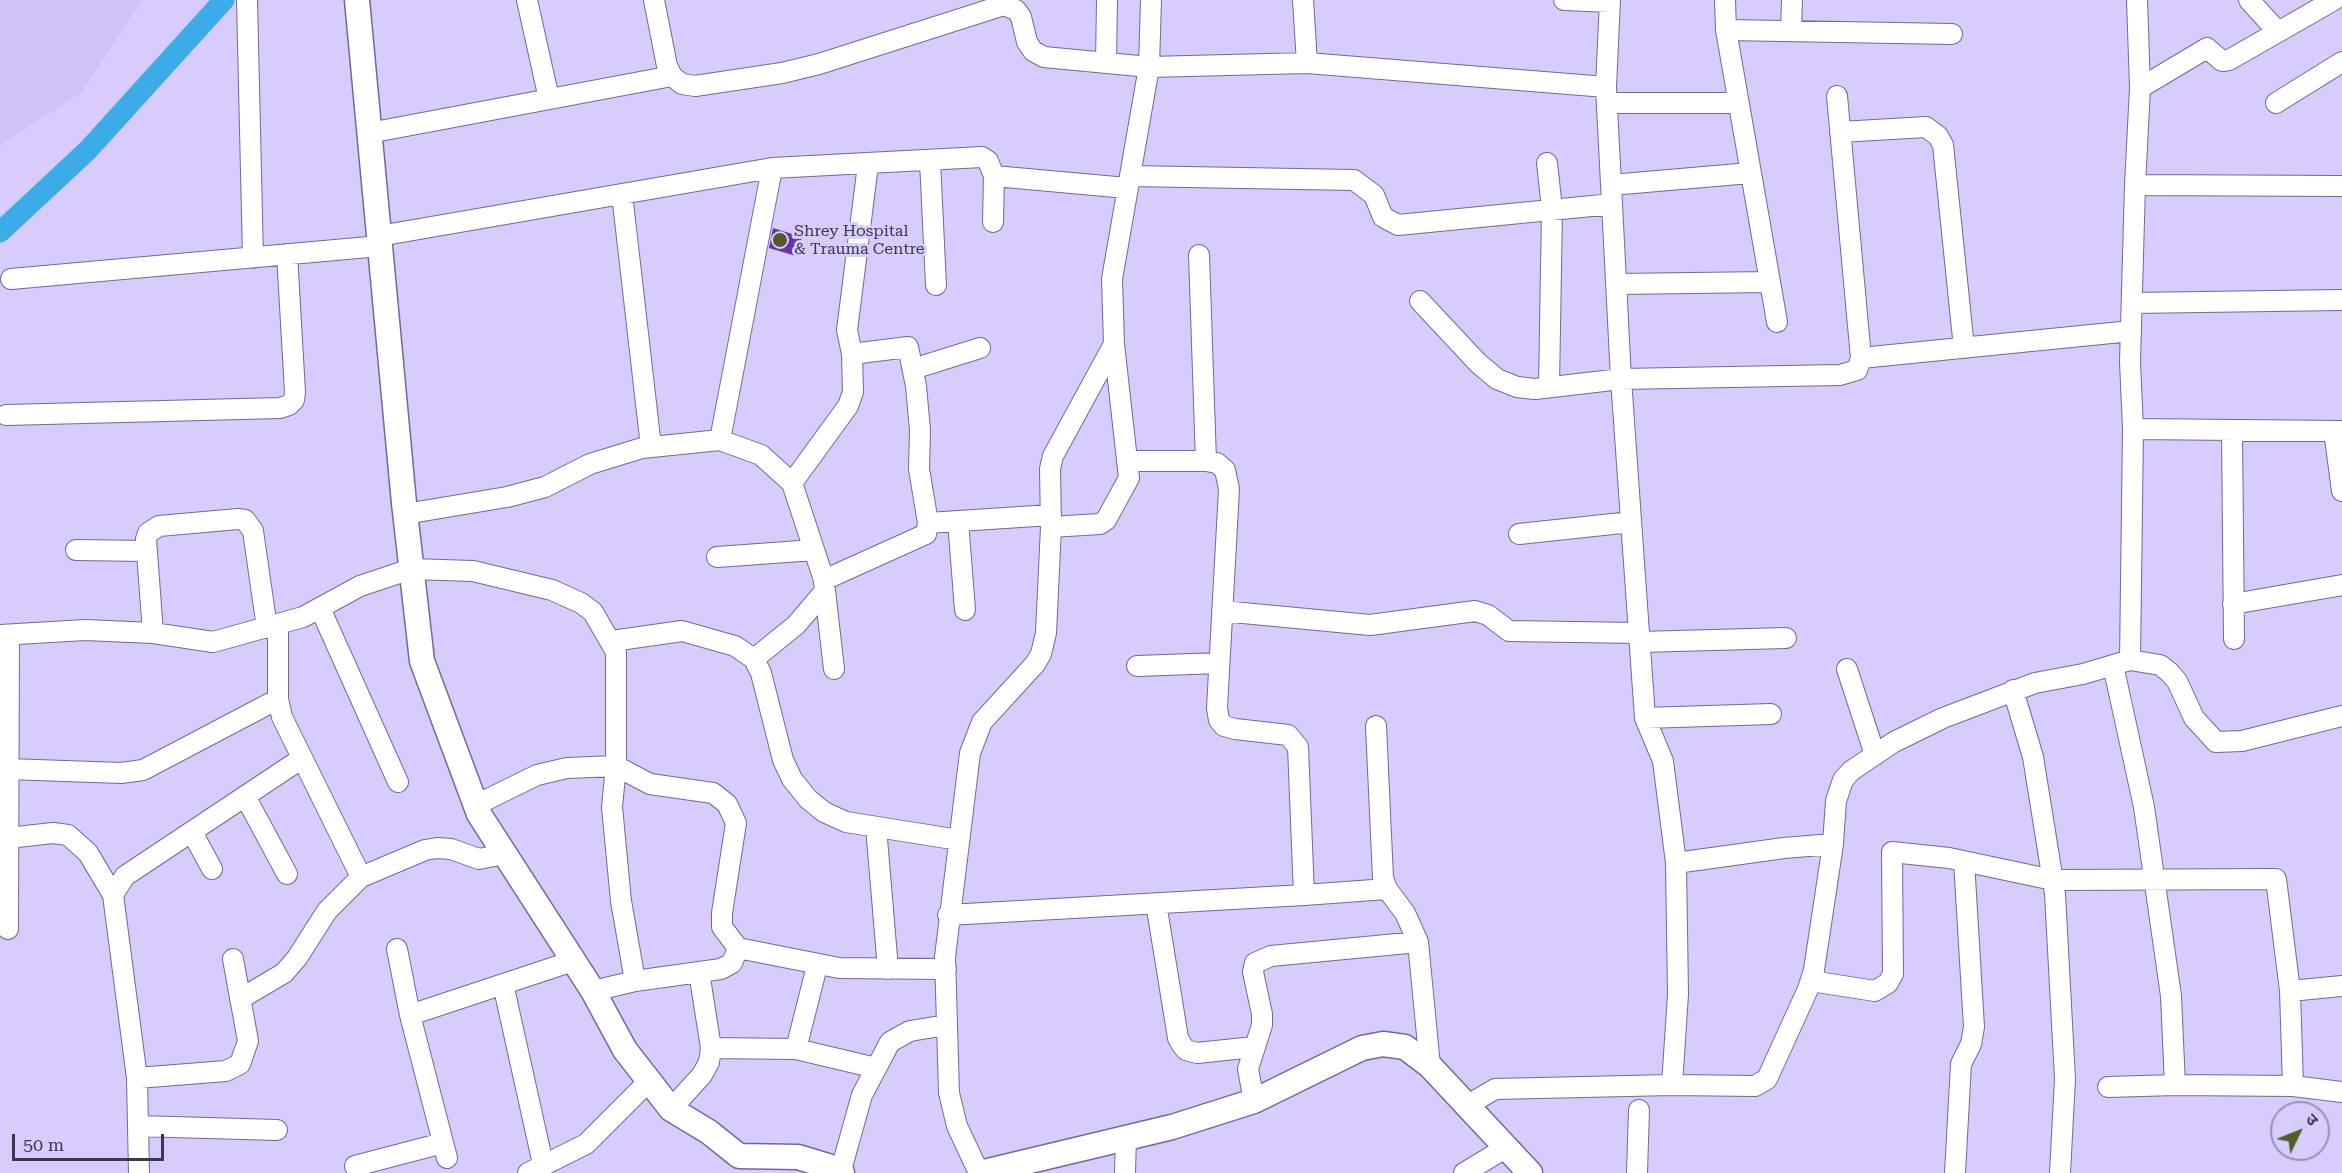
<!DOCTYPE html>
<meta charset="utf-8">
<style>
body{margin:0}
#map{position:relative;width:2342px;height:1173px;overflow:hidden;background:#d8ccfc;font-family:"Roboto Serif","Noto Sans Devanagari",serif}
canvas{display:block}
.north{position:absolute;left:2270px;top:1101px;width:60px;height:60px;box-sizing:border-box;background:#d8ccfc;border:2px solid #9a90b6;border-radius:50%;rotate:47deg;font-size:16px;font-weight:700;line-height:24px;text-align:center;color:#3d364e}
.north::after{content:'';display:block;margin:auto;width:21px;height:27px;background:#535b2a;clip-path:polygon(50% 0,100% 100%,50% 72%,0 100%)}
.scale{position:absolute;left:12px;top:1134px;width:152px;height:27px;box-sizing:border-box;border:3px solid #3d364e;border-top:0;padding-left:8px;font-size:18px;line-height:21px;white-space:nowrap;color:#3d364e;-webkit-text-stroke:4px #d8ccfc;paint-order:stroke}
</style>
<div id="map">
<canvas width="2342" height="1173"></canvas>
<div class="north">उ</div>
<div class="scale">50 m</div>
</div>
<script>
const ctx = document.querySelector('canvas').getContext('2d');
ctx.lineJoin = 'round';
function fill(path, color) { ctx.fillStyle = color; ctx.fill(path, 'evenodd'); }
const toPath = rows => new Path2D(rows.map(r => 'M' + r).join(''));
function trace(path, color, width, dash) { ctx.strokeStyle = color; ctx.lineWidth = width; ctx.lineCap = dash ? 'butt' : 'round'; ctx.setLineDash(dash || []); ctx.stroke(path); }
function write(font, color, halo, rows, align = 'center') {
  ctx.font = font + ' "Roboto Serif",serif'; ctx.lineWidth = 6; ctx.setLineDash([]); ctx.textBaseline = 'middle'; ctx.strokeStyle = halo; ctx.fillStyle = color; for (const [text, x, y, turn = 0] of rows) {
    ctx.save(); ctx.translate(x, y); ctx.rotate((+turn || 0) * Math.PI / 180); ctx.textAlign = isNaN(turn) ? turn : align; if (halo) ctx.strokeText(text, 0, 0); ctx.fillText(text, 0, 0); ctx.restore();
  }
}
const built = toPath([
 [0,0,142,0,81,93,0,145]
]);
const canal = toPath([
 [0,232,88,150,224,0]
]);
const building = toPath([
 [773,228,802,237,796,256,769,248]
]);
const minor = toPath([
 [247,0,253,258],
 [527,0,549,99],
 [654,0,667,66,672,76,682,84,695,86,782,73,819,64,1004,5,1016,10,1021,17,1027,42,1033,51,1044,57,1149,67,1307,63,1606,87],
 [1303,0,1307,63],
 [1564,0,1610,2],
 [1610,0,1606,87,1621,379,1840,375,1857,370,1861,358,2131,331],
 [1725,0,1726,30,1777,322],
 [2249,0,2278,32],
 [1726,30,1952,34],
 [1791,31,1792,0],
 [1106,63,1107,0],
 [2140,88,2207,48,2222,61,2229,60,2334,0],
 [1837,96,1861,358],
 [1607,103,1738,103],
 [2276,103,2342,62],
 [1840,132,1926,127,1938,136,1943,145,1964,348],
 [369,133,672,76],
 [930,161,936,285],
 [1547,163,1552,209,1549,387],
 [772,168,982,157,988,161,994,176,993,222],
 [994,176,1127,188],
 [1130,176,1354,180,1374,195,1383,217,1398,225,1612,204],
 [1611,185,1750,173],
 [2135,185,2140,88,2137,0],
 [2342,186,2135,185,2130,362,2133,429,2342,431],
 [622,194,651,447],
 [379,236,772,168,720,440],
 [1199,255,1206,461],
 [11,279,380,246],
 [1616,284,1769,282],
 [1420,301,1478,363,1497,379,1517,387,1535,389,1621,379,1645,718,1663,761,1676,863],
 [2132,303,2342,300],
 [852,354,847,330,868,165],
 [913,369,980,348],
 [6,415,280,408,289,405,294,400,295,392,287,254],
 [2232,430,2234,639],
 [2334,431,2342,491],
 [1129,461,1206,461,1217,463,1225,470,1229,489,1217,708,1219,720,1224,726,1235,729,1288,735,1298,747,1304,895,1387,889],
 [405,514,507,497,545,487,590,464,642,448,720,440,761,455,792,483,848,406,853,392,852,354,908,347,916,386,920,430,919,469,928,523,926,534,824,580,792,483],
 [958,521,965,610],
 [928,523,1051,515],
 [1051,527,1050,469,1053,456,1114,344],
 [1519,534,1631,522],
 [76,550,146,551],
 [717,557,814,550],
 [824,582,834,669],
 [2233,604,2342,585],
 [320,608,398,782],
 [1222,611,1370,625,1475,611,1488,615,1509,631,1639,633],
 [278,625,278,699,282,717,361,877,425,850,437,848,451,849,479,859,504,854],
 [153,633,146,539,148,533,159,526,238,519,245,520,253,531,267,628],
 [0,635,85,630,153,633,213,642,303,617,360,586,411,569,473,571,552,590,581,603,593,612,616,652,616,766,612,807,621,901,635,981],
 [612,641,682,631,735,646,754,659,761,673,783,760,792,779,808,799,824,812,846,822,959,840],
 [1640,642,1786,638],
 [754,659,796,625,825,591],
 [2130,660,2133,429],
 [2113,665,2144,807,2171,996,2175,1085,2293,1086,2342,1092],
 [1137,666,1219,663],
 [1847,669,1875,755],
 [2013,690,2033,757,2055,894,2065,1079,2060,1173],
 [1645,718,1771,714],
 [1376,726,1383,878,1387,889,1405,913,1418,942,1430,1066],
 [8,769,121,773,143,770,278,699],
 [245,796,287,874],
 [476,805,537,775,567,768,616,766,650,784,713,793,727,804,736,823,722,913,722,927,738,948,839,968,946,969],
 [876,827,888,969],
 [192,832,212,869],
 [8,838,53,833,68,835,88,853,113,895],
 [1156,903,1178,1038,1182,1045,1186,1050,1197,1053,1254,1047],
 [948,915,1304,895],
 [8,929,9,635],
 [397,949,410,1015],
 [1811,981,1875,991,1888,983,1893,974,1892,852,1949,858,2053,880,2276,879,2290,991],
 [503,984,543,1164],
 [593,991,635,981,721,969,732,963,738,948],
 [240,999,284,973,297,958,327,911,361,877],
 [711,1048,796,1049,876,1068],
 [796,1049,817,966],
 [137,1078,226,1071,240,1064,248,1041,233,959],
 [1672,1085,1755,1086,1767,1079,1808,989,1814,970,1833,844],
 [2293,1086,2290,991,2342,986],
 [2108,1087,2175,1085],
 [1254,1101,1248,1069,1262,1025,1262,1014,1253,972,1255,963,1271,956,1418,942],
 [1468,1105,1495,1089,1672,1085,1678,994,1676,863,1784,848,1833,844,1836,801,1843,780,1851,771,1894,742,1943,718,2035,683,2083,674,2130,660,2160,665,2169,672,2177,681,2194,718,2216,742,2242,741,2342,716],
 [671,1109,702,1075,709,1062,711,1048,699,972],
 [138,1126,277,1130],
 [447,1158,410,1015,573,961],
 [355,1166,443,1143],
 [841,1170,862,1095,890,1042,910,1031,947,1025],
 [139,1173,137,1078,113,895,125,876,301,759],
 [528,1173,586,1144,649,1081],
 [979,1173,957,1126,949,1093,945,957,970,753,982,722,1035,664,1041,654,1046,633,1051,527,1100,524,1106,520,1129,478,1114,344,1112,279,1149,67,1151,0],
 [1125,1173,1126,1137],
 [1464,1173,1507,1147],
 [1637,1173,1639,1110],
 [1955,1173,1961,1064,1971,1044,1974,1027,1964,861]
]);
const tertiary = toPath([
 [357,0,404,503,422,661,479,814,593,991,625,1050,671,1109,709,1132,739,1156,798,1157,841,1170,842,1173],
 [980,1173,1172,1127,1254,1101,1362,1048,1383,1044,1405,1047,1430,1066,1530,1173]
]);
const markers = [
 [780,240,8,"#535b2a"]
];
const poiNames = [
 ["Shrey Hospital",794,231],
 ["& Trauma Centre",794,249]
];
fill(built, '#d0c1f7');
trace(canal, '#3cace8', 21);
fill(building, '#6238a4');
trace(minor, '#76669c', 22);
trace(tertiary, '#76669c', 27);
trace(minor, '#fff', 20);
trace(tertiary, '#fff', 24);
for (const [x, y, r, color] of markers) { const dot = new Path2D(); dot.arc(x, y, r, 0, 2 * Math.PI); ctx.fillStyle = color; ctx.fill(dot); trace(dot, '#d8ccfc', 2); }
write('16px', '#3d364e', '#d8ccfc', poiNames, 'left');
</script>
